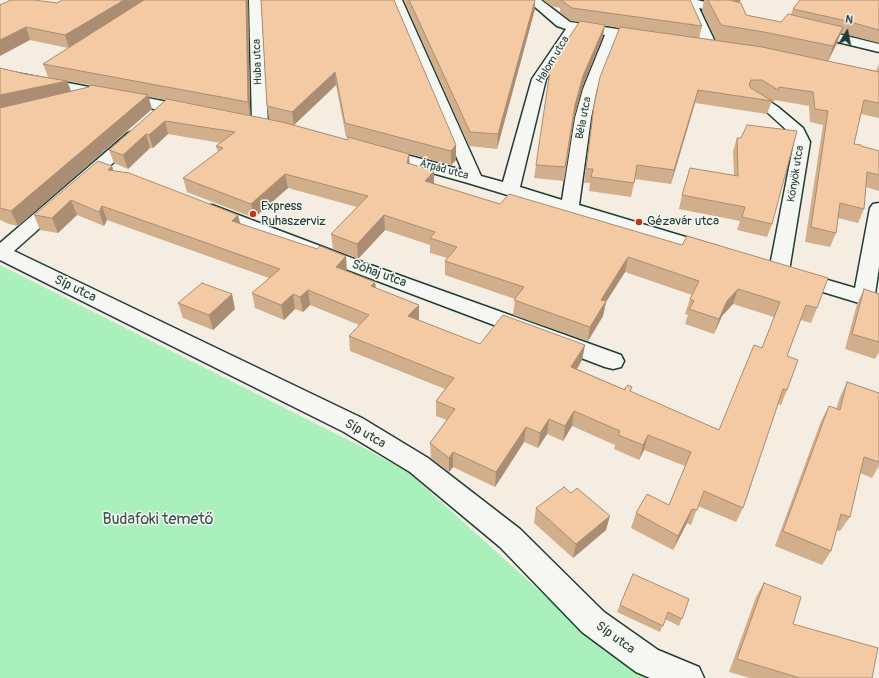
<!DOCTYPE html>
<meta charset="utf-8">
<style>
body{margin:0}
#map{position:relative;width:879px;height:678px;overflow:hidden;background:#f5ede2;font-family:Pangolin,sans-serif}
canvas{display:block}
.north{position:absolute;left:827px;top:12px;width:40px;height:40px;-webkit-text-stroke:3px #f6f6f2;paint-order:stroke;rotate:10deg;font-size:11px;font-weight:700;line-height:16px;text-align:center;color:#1f3d34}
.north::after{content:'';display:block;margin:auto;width:14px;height:18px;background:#1f3d34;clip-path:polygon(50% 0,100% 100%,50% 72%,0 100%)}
</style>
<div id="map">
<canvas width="879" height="678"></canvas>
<div class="north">N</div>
</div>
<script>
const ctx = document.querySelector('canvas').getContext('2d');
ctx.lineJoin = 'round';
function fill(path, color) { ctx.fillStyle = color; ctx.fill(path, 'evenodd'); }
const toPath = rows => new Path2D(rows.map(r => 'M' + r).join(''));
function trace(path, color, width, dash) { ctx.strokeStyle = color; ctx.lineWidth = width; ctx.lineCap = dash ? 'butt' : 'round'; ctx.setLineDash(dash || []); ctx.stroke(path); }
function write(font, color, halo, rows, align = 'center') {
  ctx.font = font + ' Pangolin,sans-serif'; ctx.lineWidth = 3; ctx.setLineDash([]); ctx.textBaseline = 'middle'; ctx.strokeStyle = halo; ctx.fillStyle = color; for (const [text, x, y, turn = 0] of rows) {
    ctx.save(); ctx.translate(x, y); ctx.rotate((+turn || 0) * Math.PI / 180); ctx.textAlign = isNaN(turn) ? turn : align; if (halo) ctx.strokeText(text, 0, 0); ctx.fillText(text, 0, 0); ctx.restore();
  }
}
const green = toPath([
 [0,265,364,448,409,473,564,613,665,678,0,678]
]);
const minor = toPath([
 [249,0,261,0,268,124,266,127,260,129,254,127,252,124,249,0],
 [390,0,402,0,481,176,503,182,532,79,566,29,557,26,527,0,541,0,570,22,651,34,653,37,651,40,646,41,617,37,597,89,591,118,579,205,719,247,722,251,719,255,712,257,705,255,468,183,375,157,373,153,375,149,381,148,462,170,390,0],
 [578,31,605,35,583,89,575,118,562,200,520,187,546,79,578,31],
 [683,0,697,0,735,9,737,12,735,15,731,16,699,8,717,46,715,49,710,50,705,49,703,46,683,0],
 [810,27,879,44,879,52,805,34,803,31,805,28,810,27],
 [0,70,189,106,194,108,197,111,194,114,189,116,0,78,0,70],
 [753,93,758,94,778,107,803,128,810,142,789,271,786,275,779,277,772,275,769,271,794,142,790,133,768,113,748,100,746,97,748,94,753,93],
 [134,131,140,133,142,136,140,139,14,251,362,418,428,458,520,529,604,612,658,650,699,667,704,678,650,678,636,672,582,632,500,547,410,472,344,432,0,260,0,243,128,133,134,131],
 [879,203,879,267,875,294,879,295,879,309,790,282,787,277,790,272,797,271,855,288,870,208,873,204,879,203],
 [212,205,365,263,621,355,624,361,621,367,613,369,605,367,351,271,206,214,203,210,206,206,212,205]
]);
const wall = toPath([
 [62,0,248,0,250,116,269,120,267,106,261,0,456,145,456,160,451,165,409,154,409,164,434,183,817,308,811,323,801,320,787,356,787,390,781,405,778,404,743,508,736,522,698,506,691,525,687,523,673,550,631,528,636,513,669,505,685,466,644,450,639,460,614,449,615,445,572,426,563,441,547,434,538,448,524,442,495,487,453,467,449,472,431,458,430,443,447,420,436,416,436,401,445,389,350,351,349,336,359,325,310,305,303,312,295,309,284,320,255,308,252,293,269,278,107,220,104,226,77,215,58,233,40,230,34,215,112,166,113,170,240,223,347,271,375,282,376,288,419,319,418,320,480,344,585,345,582,360,577,369,624,389,625,388,631,392,719,430,762,348,774,317,733,304,722,316,714,334,685,324,688,315,685,314,690,299,692,295,625,272,606,302,603,316,588,341,513,315,515,299,445,275,445,261,447,258,430,253,430,245,385,230,358,259,333,249,331,234,357,207,288,188,254,218,187,192,183,178,218,152,216,146,221,143,168,134,153,148,150,148,128,169,114,163,109,150,166,100,148,97,152,109,18,226,9,224,0,220,0,68,25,74,48,77,43,64,68,48,30,40,0,5,57,3],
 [67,81,91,85,89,87,71,91],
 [336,85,346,137,348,138,348,140,294,125],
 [404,0,535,0,535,9,497,149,469,146],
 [543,0,690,0,702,26,699,38,716,40,702,10,704,0,703,0,741,0,739,2,746,15,781,22,791,14,793,9,879,0,879,43,841,33,837,43,828,61,876,71,879,64,879,118,861,114,854,144,861,146,879,151,879,191,866,187,864,209,858,223,838,218,836,233,830,247,805,242,823,125,810,122,809,106,775,100,774,103,758,93,772,101,767,114,695,103,671,184,635,179,631,197,589,191,590,183,584,183,594,105,619,28,604,25,603,36,582,88,574,118,564,181,534,178,536,165,580,22,571,21,560,12,560,8,551,6],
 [737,138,772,224,767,237,737,230,740,221,679,209,682,195,734,175,733,151],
 [864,289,879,294,879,352,875,359,845,349,857,304],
 [178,303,235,309,213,330,183,318],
 [847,382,879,393,879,466,872,478,860,473,850,517,840,531,836,530,831,551,822,565,775,546,821,421,829,406,836,409,840,397],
 [571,493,606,530,573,558,534,523,536,508],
 [764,583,793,624,872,678,750,678,729,672,756,597],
 [689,599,679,626,665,619,660,632,617,612,620,605]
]);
const shadedWall = toPath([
 [124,0,147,0,69,48,65,35],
 [246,0,248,0,250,116,248,102],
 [535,0,535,9,497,149,498,134],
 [735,0,741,0,733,7],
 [605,25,603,36,582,88,574,118,564,181,575,105,583,76],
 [26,27,30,40,0,56,0,40],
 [843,27,837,43,827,63,833,46],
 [335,72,336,85,294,125,292,112],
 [67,81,72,94,0,110,0,95],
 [698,90,695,103,671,184,674,170],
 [148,95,152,109,18,226,11,211],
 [165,121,168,134,153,148,149,135],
 [146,134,150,148,128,169,123,155],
 [456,145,456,160,451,165,451,151],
 [409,154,410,168,407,163],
 [112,166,116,180,108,170],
 [434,171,434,185,425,181],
 [285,174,288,188,254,218,251,204],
 [71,200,77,215,58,233,52,218],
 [102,206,107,220,104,226,99,212],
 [238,215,242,230,232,221],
 [384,215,385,230,358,259,357,244],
 [346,256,347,271,336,267],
 [628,257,625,272,606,302,603,316,588,341,590,327,601,300],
 [375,282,376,297,371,286],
 [738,289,733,304,722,316,714,334,719,319,727,301],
 [308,290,310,305,303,312,300,297],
 [232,294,235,309,213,330,209,315],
 [293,294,295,309,284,320,281,305],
 [419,305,419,319,409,331,408,316],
 [585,345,582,360,569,382,571,367],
 [574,411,572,426,563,441,565,426],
 [549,419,547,434,538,448,540,433],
 [526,427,524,442,495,487,496,472],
 [648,435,644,450,639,460,643,445],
 [453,452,453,467,449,472,449,458],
 [692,509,687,523,673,550,678,536],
 [610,516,606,530,573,558,576,544]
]);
const building = toPath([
 [11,0,34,0,57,3,62,0,124,0,65,35,26,27,0,40,0,5,11,0],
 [144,0,246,0,248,102,43,64,144,0],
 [261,0,394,0,456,145,451,151,345,123,335,72,292,112,267,106,261,0],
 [409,0,535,0,498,134,470,132,409,0],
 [561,0,690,0,702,26,572,8,561,0],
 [708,0,730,0,741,3,746,15,781,22,788,14,843,27,833,46,764,32,721,25,708,0],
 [800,0,879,0,879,30,847,21,793,9,800,0],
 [580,21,605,25,583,76,575,105,565,167,536,165,551,64,580,21],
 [620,27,762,47,879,72,879,103,864,100,854,144,861,145,861,146,879,151,879,175,867,172,864,209,840,203,836,233,811,227,828,111,815,109,813,92,779,87,778,90,762,80,751,80,749,85,751,88,772,101,698,90,674,170,637,165,634,183,591,177,593,169,586,169,594,105,600,77,620,27],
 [0,68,25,74,67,81,0,95,0,68],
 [91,85,148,95,11,211,0,208,0,108,89,87,91,85],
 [167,99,282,122,348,140,348,137,409,154,407,163,434,171,425,181,500,204,509,194,682,245,687,236,828,278,817,308,806,305,787,356,798,360,787,390,783,389,743,508,704,491,697,510,692,509,678,536,636,513,647,494,669,505,691,452,648,435,643,445,618,435,620,431,574,411,565,426,549,419,540,433,526,427,496,472,453,452,449,458,430,443,455,409,436,401,454,378,349,336,369,315,308,290,300,297,293,294,281,305,252,293,280,269,102,206,99,212,71,200,52,218,34,215,98,161,112,166,108,170,129,173,238,215,232,221,317,249,320,246,346,256,336,267,375,282,371,286,419,305,408,316,480,344,503,315,585,345,571,367,625,390,625,388,628,385,632,387,630,391,719,430,754,345,762,348,780,302,738,289,727,301,719,319,689,309,694,301,690,299,699,281,628,257,601,300,606,301,590,327,514,300,524,287,445,261,457,247,430,238,435,232,384,215,357,244,331,234,368,196,285,174,251,204,183,178,223,148,216,146,235,132,165,121,149,135,146,134,123,155,109,150,167,99],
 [747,125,797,131,772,224,742,217,745,207,682,195,690,168,738,176,737,138,741,138,747,125],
 [202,283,232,294,209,315,178,303,202,283],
 [864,289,879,294,879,342,852,334,864,289],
 [847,382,879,393,879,462,864,457,850,517,841,514,831,551,783,531,829,406,840,410,847,382],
 [564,487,571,493,577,488,610,516,576,544,536,508,564,487],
 [633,574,689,599,682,619,668,612,663,626,620,605,633,574],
 [764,583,801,597,793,624,878,648,872,678,800,678,737,659,764,583]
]);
const markers = [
 [253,214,4,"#c8321e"],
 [639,222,4,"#c8321e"]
];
const farStreetnames = [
 ["Halom utca",553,60,-59],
 ["Huba utca",258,62,-92],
 ["Béla utca",584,118,-79],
 ["Árpád utca",444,170,15],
 ["Könyök utca",796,174,-81]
];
const poiNames = [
 ["Express",261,207],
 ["Ruhaszerviz",261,222],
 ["Gézavár utca",647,222]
];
const streetNames = [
 ["Sóhaj utca",379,274,20],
 ["Síp utca",75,289,26],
 ["Síp utca",365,434,30],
 ["Síp utca",615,638,36]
];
const nearParknames = [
 ["Budafoki temető",158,520]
];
fill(green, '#a9f0bd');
trace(minor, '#1f3d34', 3);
fill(minor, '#f6f6f2');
fill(wall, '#d1ae8c');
fill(shadedWall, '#aa8d72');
fill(building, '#f3caa3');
trace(building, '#aa8d72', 1);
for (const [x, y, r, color] of markers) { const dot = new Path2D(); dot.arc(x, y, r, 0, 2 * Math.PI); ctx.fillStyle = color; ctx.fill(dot); trace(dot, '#f6f6f2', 1.5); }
write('11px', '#1f3d34', '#f6f6f2', farStreetnames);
write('13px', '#1f3d34', '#f6f6f2', poiNames, 'left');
write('13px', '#1f3d34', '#f6f6f2', streetNames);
write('16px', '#345849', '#f6f6f2', nearParknames);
</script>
